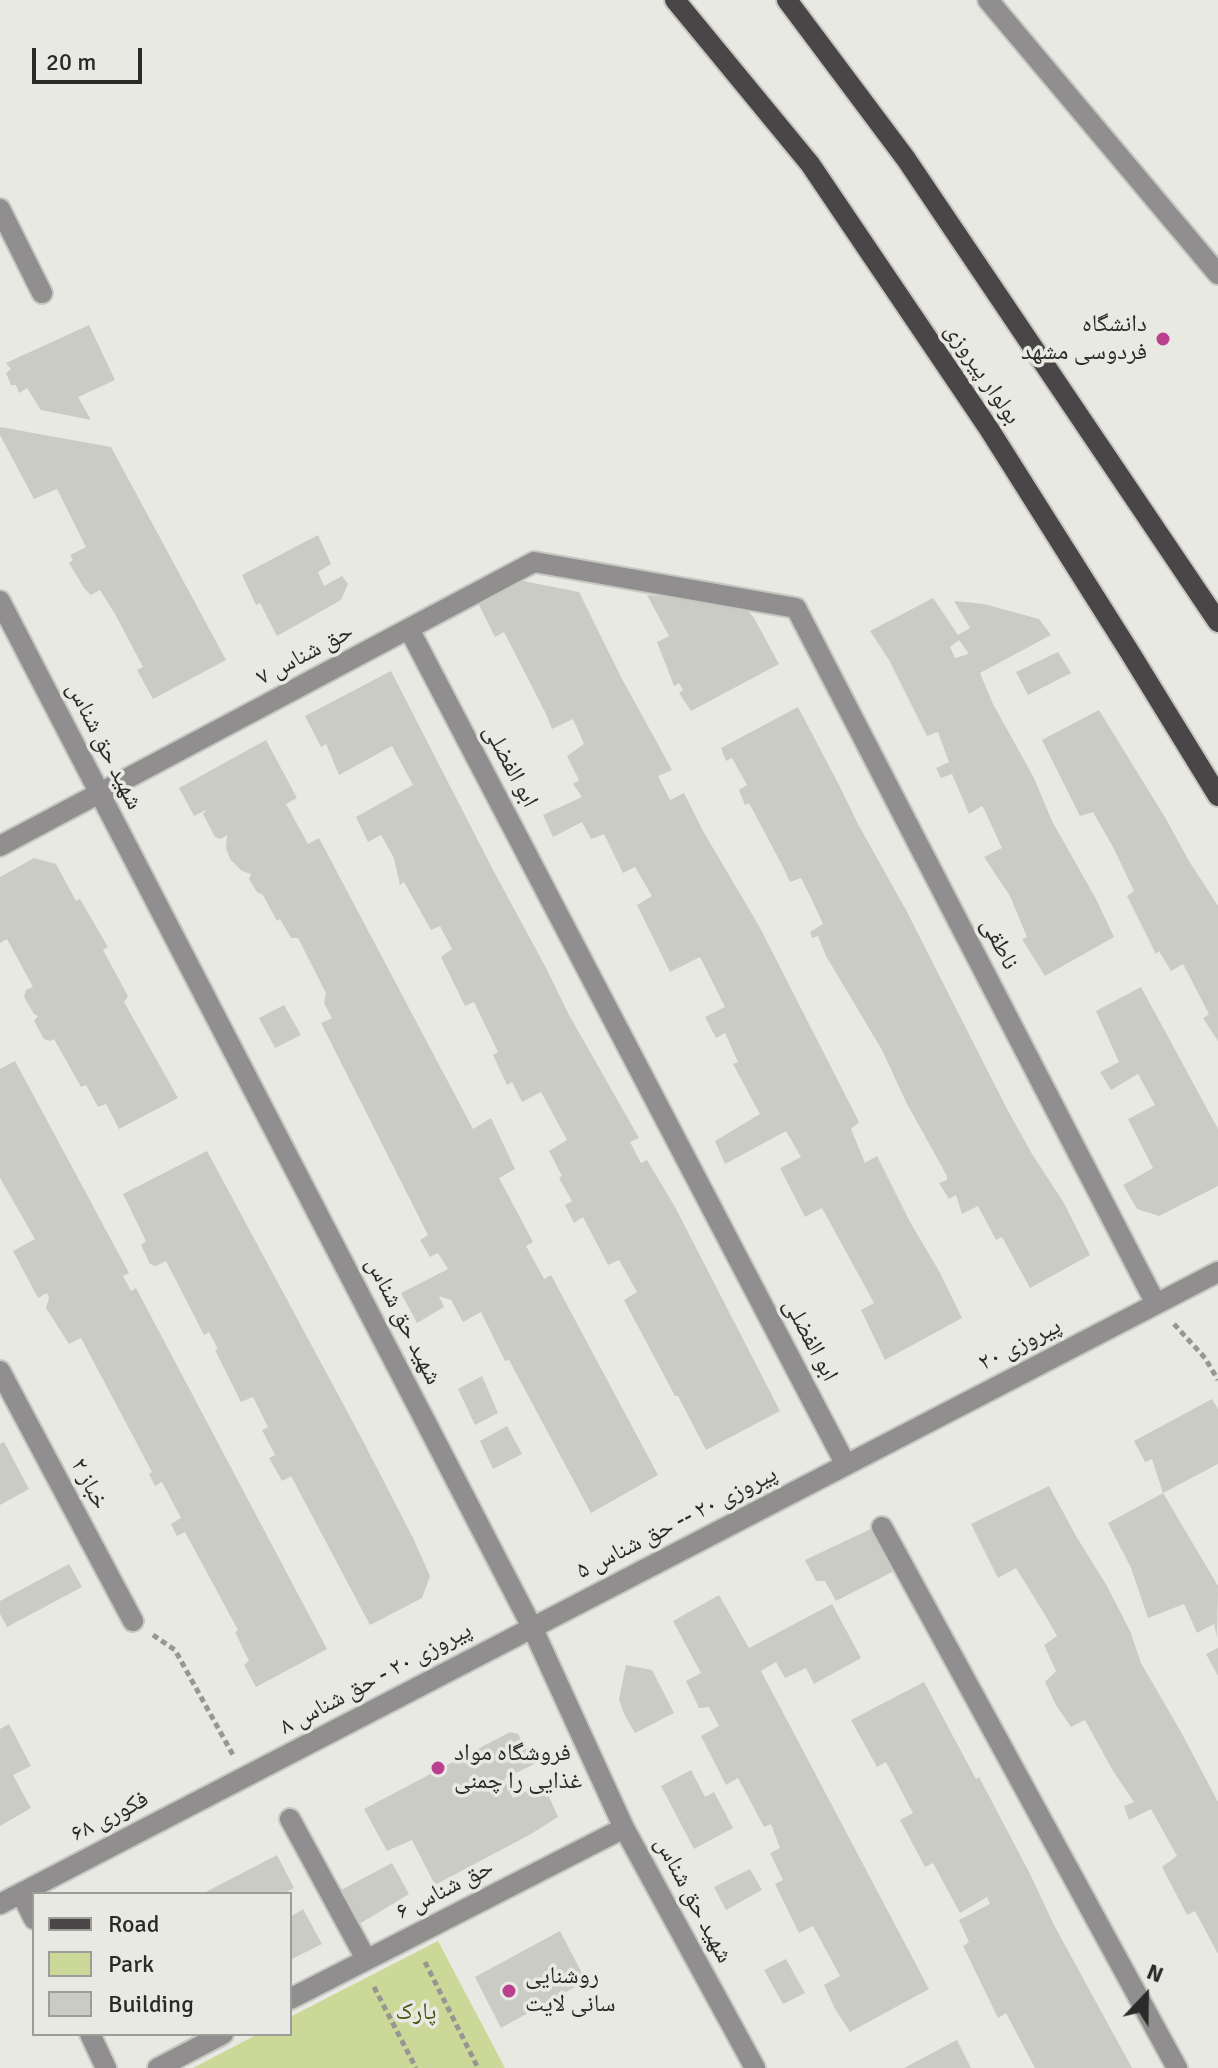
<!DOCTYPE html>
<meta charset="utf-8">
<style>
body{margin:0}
#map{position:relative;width:1218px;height:2068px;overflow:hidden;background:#e8e9e3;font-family:Signika,sans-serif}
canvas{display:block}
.legend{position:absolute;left:32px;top:1892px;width:260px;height:144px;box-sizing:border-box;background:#e8e9e3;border:2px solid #9c9d98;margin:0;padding:10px 14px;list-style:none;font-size:24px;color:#2a2b28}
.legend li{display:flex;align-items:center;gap:16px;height:40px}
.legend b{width:40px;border:2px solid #9c9d98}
.north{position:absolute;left:1106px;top:1956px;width:80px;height:80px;-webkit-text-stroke:6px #e8e9e3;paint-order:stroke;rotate:22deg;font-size:22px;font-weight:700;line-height:32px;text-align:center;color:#2a2b28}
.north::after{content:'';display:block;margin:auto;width:28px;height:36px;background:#2a2b28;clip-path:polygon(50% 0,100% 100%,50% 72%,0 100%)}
.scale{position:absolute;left:32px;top:48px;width:110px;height:36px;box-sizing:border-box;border:4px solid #2a2b28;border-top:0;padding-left:10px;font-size:24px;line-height:28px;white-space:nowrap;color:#2a2b28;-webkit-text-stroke:6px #e8e9e3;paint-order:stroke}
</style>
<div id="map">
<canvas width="1218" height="2068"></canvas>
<ul class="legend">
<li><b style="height:10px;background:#4a4648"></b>Road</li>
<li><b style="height:22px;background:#cbd898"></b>Park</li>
<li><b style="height:22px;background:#cacbc5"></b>Building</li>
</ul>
<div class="north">N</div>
<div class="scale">20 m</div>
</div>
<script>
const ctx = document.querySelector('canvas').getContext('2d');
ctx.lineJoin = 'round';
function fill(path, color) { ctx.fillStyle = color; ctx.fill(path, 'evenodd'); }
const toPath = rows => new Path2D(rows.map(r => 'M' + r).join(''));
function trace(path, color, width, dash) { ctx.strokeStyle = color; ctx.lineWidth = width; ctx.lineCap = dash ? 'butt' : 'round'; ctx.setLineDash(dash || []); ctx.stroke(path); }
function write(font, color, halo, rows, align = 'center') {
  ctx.font = font + ' Signika,"Noto Naskh Arabic",sans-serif'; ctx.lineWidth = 7; ctx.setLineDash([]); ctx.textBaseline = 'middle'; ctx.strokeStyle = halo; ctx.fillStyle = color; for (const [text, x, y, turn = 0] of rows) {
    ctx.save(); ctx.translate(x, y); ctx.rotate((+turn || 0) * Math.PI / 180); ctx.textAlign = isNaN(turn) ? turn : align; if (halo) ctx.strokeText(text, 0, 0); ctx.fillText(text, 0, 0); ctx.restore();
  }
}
const green = toPath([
 [438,1941,505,2068,193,2068,258,2034,290,2034,290,2017]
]);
const building = toPath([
 [89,325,115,380,78,397,91,420,41,410,27,388,19,393,16,385,11,385,6,373,11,369,6,363],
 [0,427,111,447,226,660,153,699,137,670,143,667,115,614,100,590,91,595,84,588,69,563,73,560,70,555,86,547,57,489,34,499,0,435],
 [318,535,331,564,318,572,324,586,342,576,348,584,341,600,277,636,260,603,256,605,242,575],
 [518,580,579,592,621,677,672,770,658,776,670,800,684,793,703,831,759,926,859,1122,851,1129,865,1163,877,1156,910,1222,939,1271,962,1318,885,1360,861,1310,874,1303,822,1208,805,1217,780,1168,801,1157,786,1131,725,1164,715,1141,760,1114,733,1064,738,1062,725,1033,716,1038,705,1017,725,1007,700,957,670,972,637,905,652,896,635,867,623,873,604,834,591,839,582,822,553,837,543,815,582,797,573,784,579,780,567,756,584,744,573,719,552,729,546,714,504,632,495,637,478,603],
 [647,595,744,606,754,618,779,664,691,711,679,693,683,690,679,683,674,686,666,665,657,642,669,636],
 [933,598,958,635,970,628,954,601,984,604,1039,619,1051,635,980,673,993,704,1034,778,1052,821,1096,899,1114,937,1045,976,1022,939,1027,937,1010,896,984,857,1002,848,984,809,982,806,969,814,952,774,941,778,936,768,949,762,938,732,927,736,889,660,870,631],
 [959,640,969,654,955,658,950,647],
 [1058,652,1071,673,1028,695,1016,672],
 [391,671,492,868,545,966,569,1015,639,1138,630,1142,641,1163,647,1160,675,1207,780,1411,706,1450,678,1396,675,1396,624,1300,637,1292,619,1260,608,1265,583,1217,574,1223,565,1205,572,1201,559,1178,562,1176,549,1151,567,1140,541,1092,522,1102,512,1082,507,1085,493,1055,498,1052,474,1002,465,1006,441,957,452,949,440,926,431,930,404,882,400,885,394,858,381,835,368,842,356,817,413,785,392,746,339,775,326,744,321,747,305,716],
 [798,707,839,785,858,824,906,910,1007,1109,1032,1154,1064,1203,1090,1255,1030,1288,1002,1237,996,1240,978,1206,962,1214,956,1195,949,1199,939,1183,947,1180,947,1176,906,1102,882,1050,826,956,818,936,812,938,810,932,823,924,812,900,801,878,790,882,782,865,749,803,745,805,739,790,747,785,732,758,726,761,721,748],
 [1099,710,1166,819,1189,861,1218,906,1218,1041,1203,1018,1209,1014,1183,964,1171,971,1159,951,1156,954,1127,896,1134,891,1114,849,1093,812,1080,816,1042,740],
 [266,740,297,798,286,804,308,844,319,838,473,1129,491,1118,515,1169,499,1178,533,1242,526,1246,544,1279,551,1275,658,1475,591,1513,509,1360,505,1361,481,1312,463,1322,451,1300,439,1296,444,1307,417,1323,401,1293,448,1269,438,1253,430,1257,420,1240,428,1235,321,1023,332,1018,324,1003,326,993,298,938,291,938,280,919,277,921,263,895,257,892,249,879,251,874,242,871,230,859,226,848,227,835,221,839,215,837,203,814,206,810,194,816,179,788],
 [34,858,56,864,76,901,80,899,108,947,103,950,128,996,124,1002,178,1098,119,1129,106,1104,98,1107,86,1085,81,1087,54,1039,50,1041,44,1039,34,1021,38,1016,34,1014,24,997,26,990,33,987,7,939,0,943,0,877],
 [1141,987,1218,1129,1218,1186,1159,1216,1137,1209,1123,1185,1153,1168,1128,1119,1155,1105,1138,1074,1111,1090,1100,1072,1119,1062,1096,1011],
 [284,1005,301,1035,275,1048,259,1018],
 [15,1061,129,1273,123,1276,131,1291,136,1288,145,1305,327,1649,256,1687,244,1665,249,1661,235,1632,238,1630,185,1532,177,1536,171,1524,181,1518,162,1482,155,1486,149,1474,152,1472,81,1338,69,1344,46,1308,49,1298,47,1293,38,1298,13,1251,35,1239,0,1178,0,1069],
 [207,1151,362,1439,413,1538,430,1576,422,1598,370,1625,291,1476,282,1481,269,1458,275,1455,262,1430,268,1427,253,1397,241,1402,215,1350,218,1349,209,1332,204,1335,166,1261,156,1266,150,1264,141,1245,146,1241,123,1194],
 [482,1376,498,1413,475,1425,458,1389],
 [1212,1399,1218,1409,1218,1464,1163,1493,1218,1586,1217,1637,1214,1624,1197,1633,1184,1604,1148,1618,1131,1568,1108,1523,1163,1493,1152,1459,1145,1462,1134,1441],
 [507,1426,522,1454,493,1469,480,1441],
 [4,1442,29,1489,0,1505,0,1444],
 [1049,1486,1076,1536,1107,1586,1130,1631,1141,1663,1181,1732,1218,1802,1218,1954,1195,1911,1187,1915,1162,1867,1177,1856,1151,1809,1129,1820,1124,1806,1134,1802,1113,1771,1085,1720,1071,1727,1056,1705,1045,1682,1056,1671,1044,1645,1057,1636,1045,1615,1016,1568,998,1578,971,1524],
 [875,1527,896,1570,836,1601,825,1581,816,1581,805,1560],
 [69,1564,82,1587,7,1627,0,1614,0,1601],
 [719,1595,749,1648,832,1604,861,1658,814,1684,806,1668,785,1678,776,1662,761,1671,929,1989,850,2032,835,2009,824,1985,840,1976,813,1926,799,1933,775,1884,783,1880,770,1853,780,1848,771,1824,764,1827,738,1778,726,1785,701,1736,719,1726,709,1707,699,1708,686,1681,701,1673,673,1621],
 [1218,1648,1218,1676,1206,1654],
 [626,1665,652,1670,674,1713,635,1733,624,1714,619,1699],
 [924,1682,976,1779,979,1777,1030,1874,1054,1925,1132,2068,1035,2068,1006,2013,998,2018,963,1946,969,1942,959,1920,990,1904,987,1897,960,1913,933,1863,925,1867,900,1820,913,1813,886,1762,877,1767,851,1720],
 [9,1724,31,1766,13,1775,31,1808,0,1826,0,1729],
 [510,1732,518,1734,534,1764,504,1779,513,1798,543,1783,558,1817,531,1834,435,1885,412,1840,387,1851,364,1809],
 [691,1770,705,1797,714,1792,733,1828,694,1849,661,1786],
 [277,1855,294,1888,283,1894,202,1894],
 [392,1863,409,1894,356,1926,339,1891],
 [750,1869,762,1890,726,1910,714,1887],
 [303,1909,322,1944,290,1960,290,1917],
 [560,1931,586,1981,501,2028,475,1977],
 [786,1959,805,1993,783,2004,764,1970],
 [957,2040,971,2068,904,2068]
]);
const path = toPath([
 [1174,1324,1205,1358,1218,1380],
 [153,1635,175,1650,233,1755],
 [425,1962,478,2068],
 [374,1987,416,2068]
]);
const minor = toPath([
 [988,0,1218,274],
 [0,209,42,293],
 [0,601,532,1627,624,1828,755,2068],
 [409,629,846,1465],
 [0,846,534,562,796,608,1156,1304],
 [0,1371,133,1621],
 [882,1527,1177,2068],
 [290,1819,366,1959],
 [21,1893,34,1919],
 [0,1904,1218,1272],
 [290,1999,624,1828],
 [90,2034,106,2068],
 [158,2068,223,2034]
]);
const major = toPath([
 [675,0,810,164,989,429,1129,651,1218,796],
 [787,0,906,159,1218,622]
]);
const markers = [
 [1163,339,8,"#bb3f8f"],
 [438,1768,8,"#bb3f8f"],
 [509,1991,8,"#bb3f8f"]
];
const poiNames = [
 ["دانشگاه",1147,325,"right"],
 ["فردوسی مشهد",1147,353,"right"],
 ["فروشگاه مواد",454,1754],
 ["غذایی را چمنی",454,1782],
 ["روشنایی",525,1977],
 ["سانی لایت",525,2005]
];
const streetNames = [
 ["بولوار پیروزی",982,374,56],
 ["حق شناس ۷",305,655,-28],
 ["شهید حق شناس",104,746,63],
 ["ابو الفضلی",510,766,62],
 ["ناطقی",999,944,63],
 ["شهید حق شناس",403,1321,63],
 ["ابو الفضلی",810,1340,62],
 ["پیروزی ۲۰",1020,1345,-27],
 ["خباز ۲",89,1484,62],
 ["پیروزی ۲۰ -- حق شناس ۵",677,1523,-27],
 ["پیروزی ۲۰ - حق شناس ۸",376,1679,-28],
 ["فکوری ۶۸",110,1817,-27],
 ["حق شناس ۶",445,1890,-27],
 ["شهید حق شناس",693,1900,62]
];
const parkNames = [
 ["پارک",416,2013]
];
fill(green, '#cbd898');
fill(building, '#cacbc5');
trace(minor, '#c6c7c1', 24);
trace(major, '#c6c7c1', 24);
trace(path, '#969792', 5, [6, 4]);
trace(minor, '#918e8f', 20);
trace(major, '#4a4648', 20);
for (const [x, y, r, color] of markers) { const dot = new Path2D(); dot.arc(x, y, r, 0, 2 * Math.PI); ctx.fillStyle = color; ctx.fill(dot); trace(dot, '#e8e9e3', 3); }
write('24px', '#2a2b28', '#e8e9e3', poiNames, 'left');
write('24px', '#2a2b28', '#e8e9e3', streetNames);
write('24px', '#4b5510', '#e8e9e3', parkNames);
</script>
